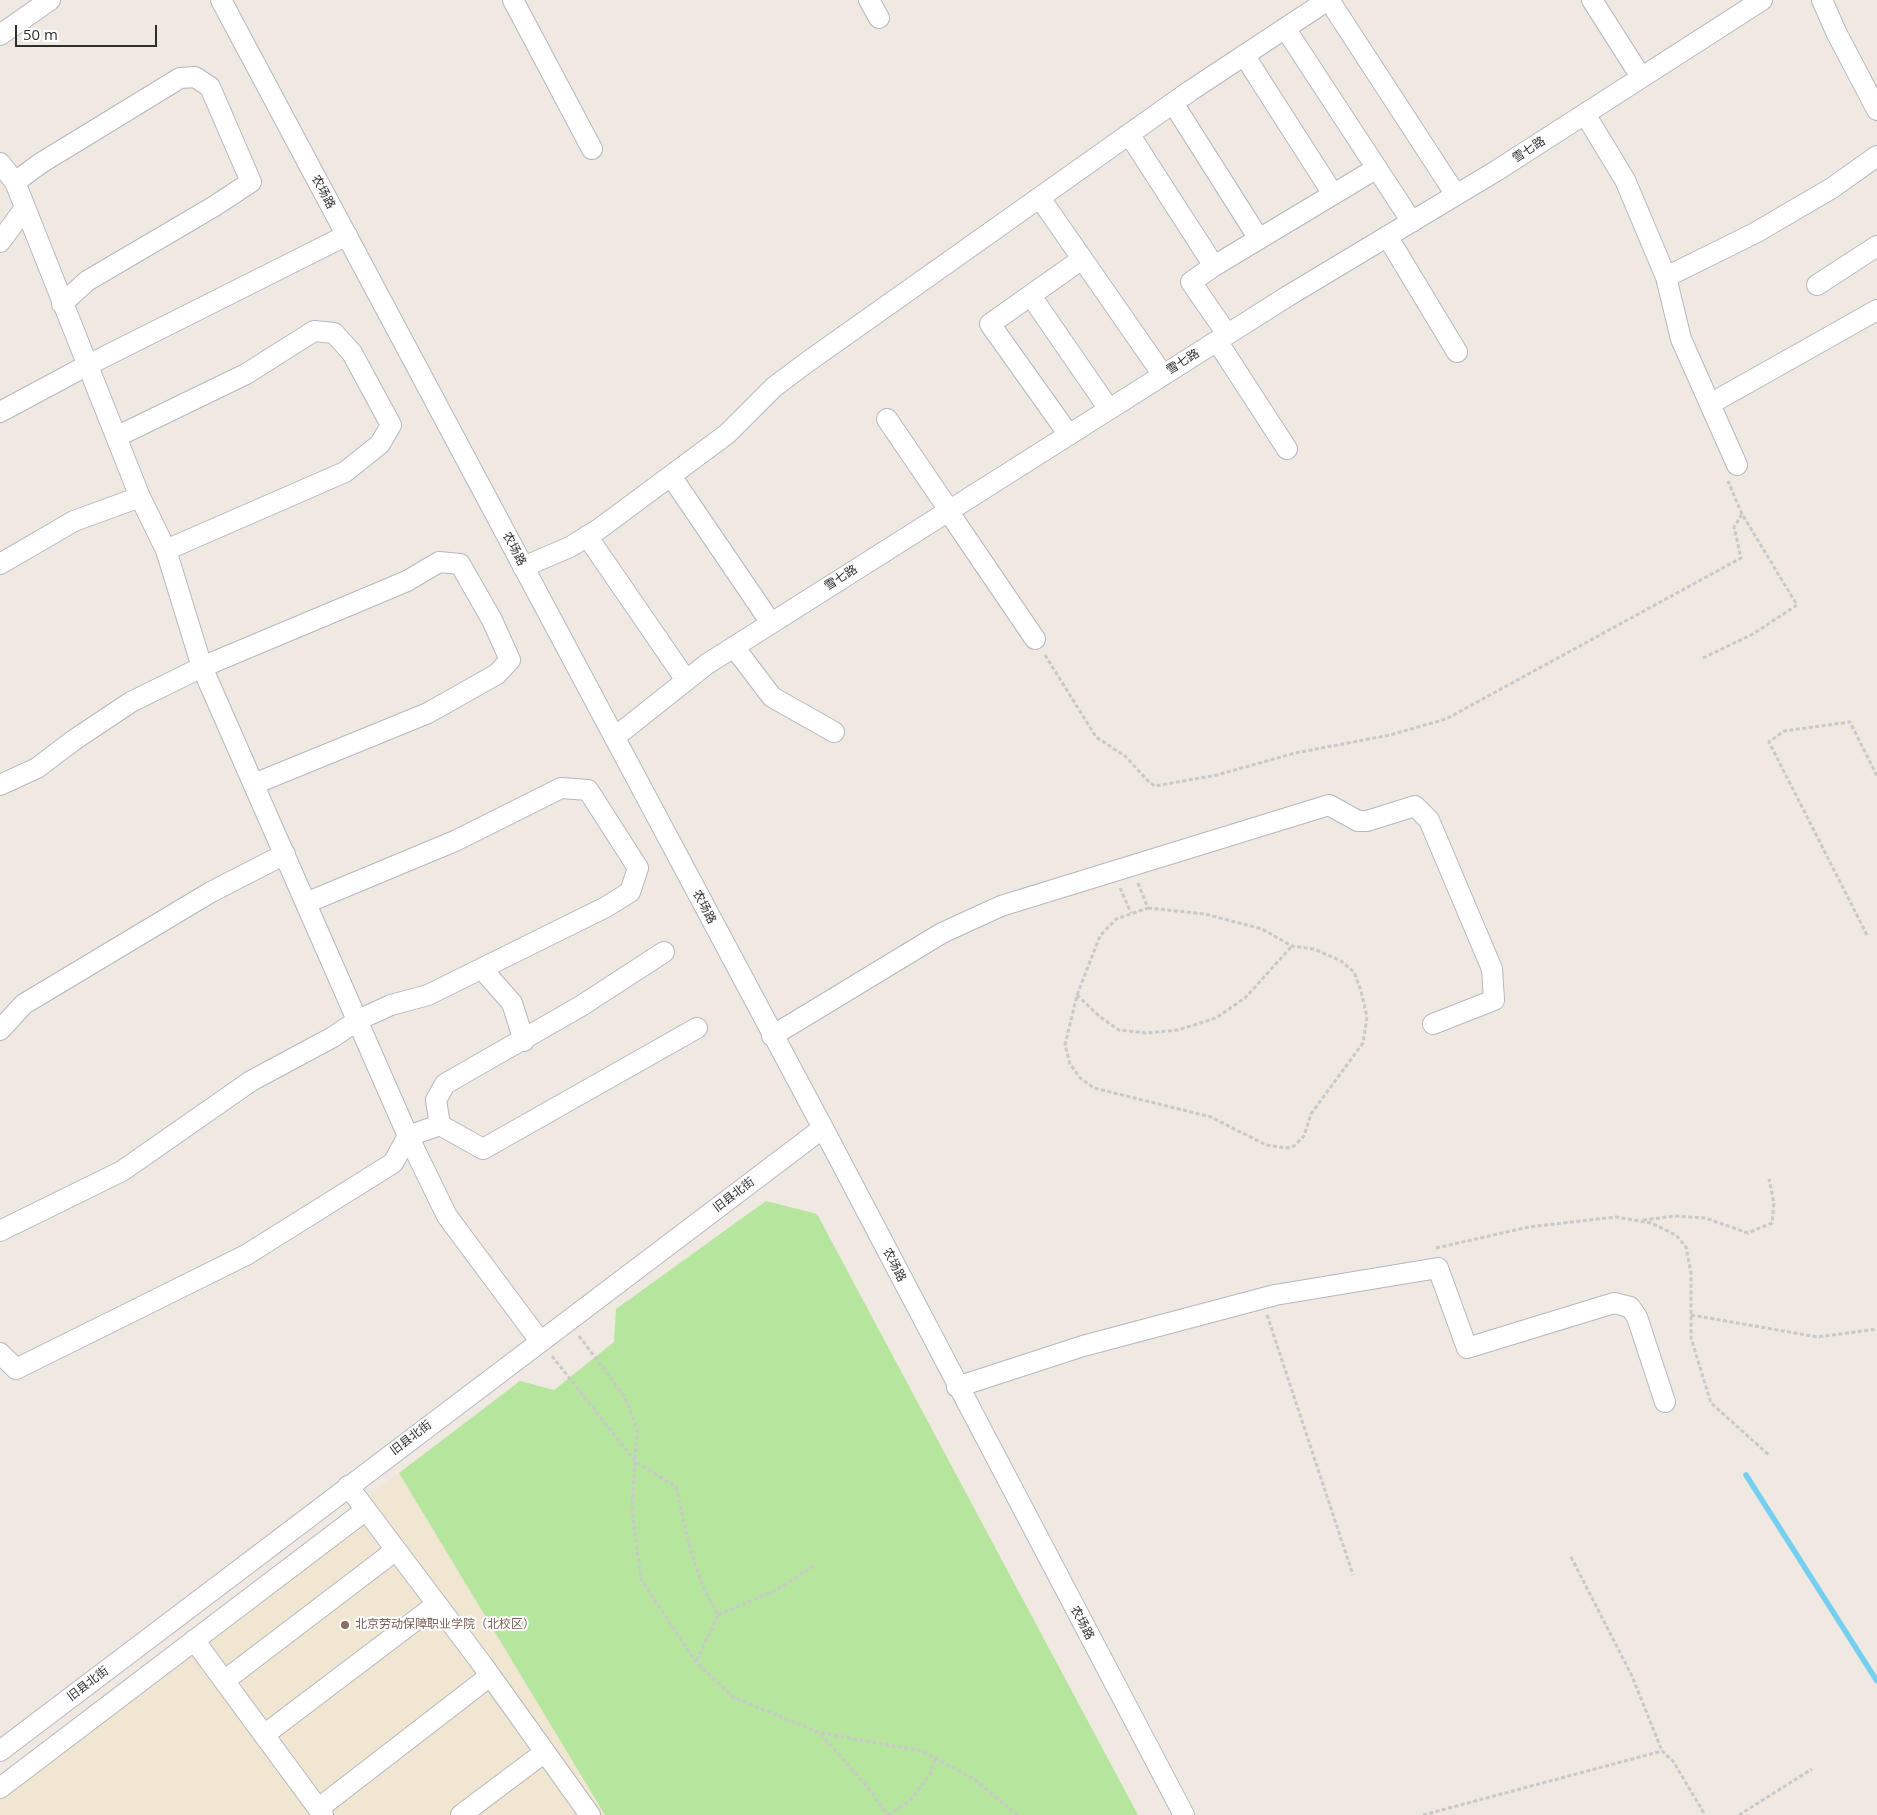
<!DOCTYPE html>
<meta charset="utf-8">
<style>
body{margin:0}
#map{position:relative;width:1877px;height:1815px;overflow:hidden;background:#efe9e1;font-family:"Open Sans",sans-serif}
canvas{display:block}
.scale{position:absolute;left:15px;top:25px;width:142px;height:22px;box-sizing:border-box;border:2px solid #2e2e2e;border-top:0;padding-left:6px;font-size:15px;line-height:18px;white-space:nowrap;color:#2e2e2e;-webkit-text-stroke:4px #fff;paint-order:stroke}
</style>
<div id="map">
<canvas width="1877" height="1815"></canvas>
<div class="scale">50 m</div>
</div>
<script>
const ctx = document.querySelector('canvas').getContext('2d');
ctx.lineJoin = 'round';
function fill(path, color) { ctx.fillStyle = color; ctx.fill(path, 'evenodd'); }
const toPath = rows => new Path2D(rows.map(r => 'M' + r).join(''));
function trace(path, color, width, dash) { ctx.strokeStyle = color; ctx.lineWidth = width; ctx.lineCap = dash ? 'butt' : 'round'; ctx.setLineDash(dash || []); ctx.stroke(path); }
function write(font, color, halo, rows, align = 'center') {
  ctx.font = font + ' "Open Sans","Noto Sans SC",sans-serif'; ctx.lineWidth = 4; ctx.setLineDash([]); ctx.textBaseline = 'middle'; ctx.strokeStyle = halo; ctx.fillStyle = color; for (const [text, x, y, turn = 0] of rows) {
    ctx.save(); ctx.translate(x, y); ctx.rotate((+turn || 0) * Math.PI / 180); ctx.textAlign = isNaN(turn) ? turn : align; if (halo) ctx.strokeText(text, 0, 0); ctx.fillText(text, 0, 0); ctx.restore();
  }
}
const education = toPath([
 [399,1473,605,1815,0,1815,0,1776]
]);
const green = toPath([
 [766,1201,817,1214,1138,1815,605,1815,399,1473,520,1381,554,1390,614,1342,616,1309]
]);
const stream = toPath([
 [1746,1475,1877,1681]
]);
const path = toPath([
 [1045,655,1096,737,1125,756,1149,782,1155,786,1217,775,1295,753,1390,735,1446,719,1741,558,1734,527,1742,514],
 [1703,658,1753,634,1797,605,1742,514,1728,481],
 [1138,883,1148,908],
 [1120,888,1131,913],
 [1148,908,1205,914,1262,929,1292,946,1314,949,1341,961,1354,972,1361,991,1367,1017,1363,1043,1311,1114,1304,1136,1294,1146,1287,1148,1266,1145,1211,1117,1094,1088,1080,1078,1070,1064,1065,1045,1077,995,1100,936,1116,919,1148,908],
 [1867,935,1769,742,1784,731,1850,722,1877,776],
 [1077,995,1099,1016,1119,1030,1146,1033,1178,1030,1216,1018,1245,998,1292,946],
 [1643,1220,1675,1216,1705,1218,1748,1233,1772,1223,1774,1203,1769,1179],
 [1436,1248,1529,1227,1616,1217,1651,1223,1676,1235,1686,1247,1691,1273,1691,1338,1711,1403,1770,1456],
 [1267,1315,1353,1575],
 [1691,1315,1818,1337,1877,1329],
 [579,1336,625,1397,637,1429,632,1510,641,1579,696,1662,733,1697,820,1733,870,1790,887,1815],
 [552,1356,635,1461,676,1487,690,1549,703,1587,718,1615,696,1662],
 [1571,1557,1632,1676,1662,1751],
 [718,1615,776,1590,815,1565],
 [821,1733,922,1751,974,1779,1017,1815],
 [888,1815,911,1800,930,1774,936,1758],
 [1423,1815,1662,1751,1673,1761,1705,1815],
 [1739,1815,1812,1769]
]);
const minor = toPath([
 [221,0,823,1128,1184,1815],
 [513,0,592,149],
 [869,0,879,18],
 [1329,0,1456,195],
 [1592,0,1641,77],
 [1822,0,1836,32,1877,110],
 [1285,28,1412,222],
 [0,35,50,0],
 [1244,55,1333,194],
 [1173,103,1259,239],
 [1585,114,1625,180,1666,277,1681,339,1737,465],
 [1129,134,1214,266,1191,282,1227,334],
 [0,163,15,182,140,497,166,550,202,667,408,1136,440,1125,483,1149,697,1028],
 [15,182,41,163,180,78,195,77,210,87,251,182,213,207,87,281,62,304],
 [1040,198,1163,375],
 [1387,236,1457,352],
 [0,242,25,208],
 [1214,266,1377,168],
 [1666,277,1755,233,1832,188,1877,156],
 [1817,285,1877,246],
 [1031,296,1109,409],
 [1217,341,1287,449],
 [1710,404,1877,310],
 [0,412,86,366,347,235],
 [887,419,949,510],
 [1069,435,990,324,1082,259],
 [116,437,246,374,314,331,334,333,352,353,391,425,380,444,345,472,166,550],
 [671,476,771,623],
 [948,511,1035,639],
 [587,536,686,680],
 [0,564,74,521,140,497],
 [523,567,570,547,599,529,727,434,774,387,806,363,1190,91,1328,0],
 [734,647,772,697,834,732],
 [615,737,707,664,1288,296,1496,171,1762,0],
 [0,785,37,768,74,740,131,702,202,667,407,581,439,562,460,564,492,620,510,660,497,674,428,713,254,784],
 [482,969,512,1003,524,1041],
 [0,1030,24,1004,211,892,285,854],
 [772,1036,942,933,1001,906,1329,805,1358,821,1367,821,1415,806,1429,820,1492,969,1494,1000,1433,1024],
 [440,1125,436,1100,445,1084,581,1006,664,952],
 [0,1231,122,1171,251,1081,333,1037,358,1020,391,1005,428,995,606,907,630,892,638,868,588,790,561,788,455,841,306,903],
 [0,1353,16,1369,246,1255,393,1163,408,1136,447,1216,540,1341],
 [957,1387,1083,1346,1275,1295,1438,1268,1467,1348,1614,1303,1630,1307,1637,1317,1665,1402],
 [348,1486,482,1664,590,1815],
 [194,1640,323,1815],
 [224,1681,396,1550],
 [264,1735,437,1604],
 [0,1751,823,1128],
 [0,1788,366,1510],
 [319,1808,490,1676],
 [461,1815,545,1752]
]);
const markers = [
 [345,1625,5,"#8d6e63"]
];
const streetNames = [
 ["雪七路",1529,150,-33],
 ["农场路",323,192,62],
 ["雪七路",1183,362,-32],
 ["农场路",514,549,62],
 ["雪七路",841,578,-32],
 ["农场路",704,907,62],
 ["旧县北街",734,1195,-37],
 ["农场路",894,1265,63],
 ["旧县北街",411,1438,-37],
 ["农场路",1082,1623,62],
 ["旧县北街",88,1684,-37]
];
const educationNames = [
 ["北京劳动保障职业学院（北校区）",355,1625]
];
fill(education, '#f0e6d1');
fill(green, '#b6e59e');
trace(stream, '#75cff0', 5.5);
trace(minor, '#b4b7c1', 22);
trace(path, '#c9c9c9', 3, [4, 2.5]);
trace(minor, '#fff', 20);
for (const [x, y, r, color] of markers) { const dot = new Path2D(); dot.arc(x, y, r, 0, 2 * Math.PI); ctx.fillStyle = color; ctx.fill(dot); trace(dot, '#fff', 2); }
write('12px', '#2e2e2e', '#fff', streetNames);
write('12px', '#785e54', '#fff', educationNames, 'left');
</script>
